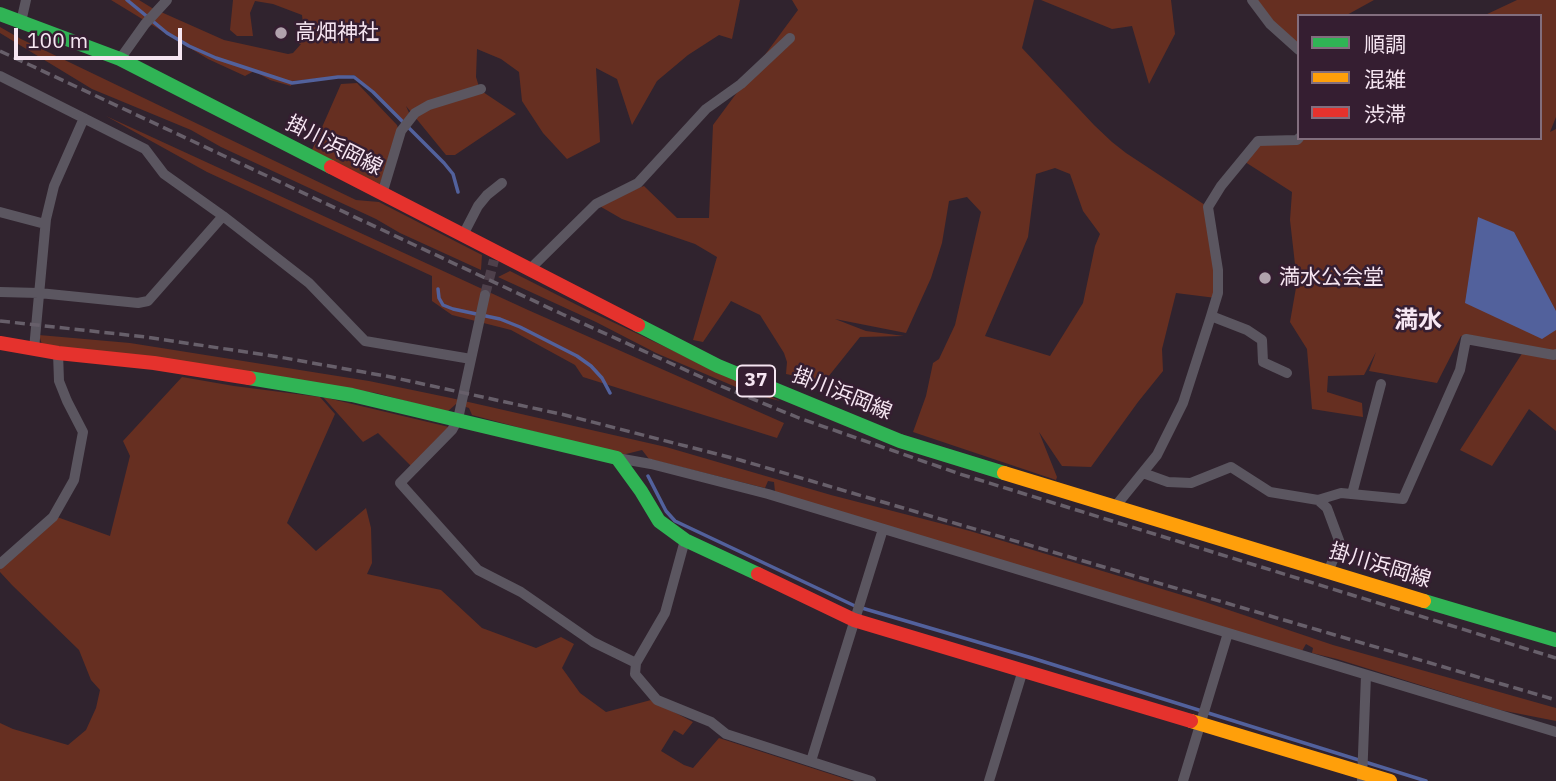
<!DOCTYPE html>
<meta charset="utf-8">
<style>
body{margin:0}
#map{position:relative;width:1556px;height:781px;overflow:hidden;background:#30232e;font-family:"IBM Plex Sans","Noto Sans JP",sans-serif}
canvas{display:block}
.legend{position:absolute;left:1297px;top:14px;width:245px;height:126px;box-sizing:border-box;background:#351e31;border:2px solid #826e7e;margin:0;padding:9px 12px;list-style:none;font-size:21px;color:#f6e6f2}
.legend li{display:flex;align-items:center;gap:14px;height:35px}
.legend b{width:35px;border:2px solid #826e7e}
.scale{position:absolute;left:14px;top:28px;width:168px;height:32px;box-sizing:border-box;border:4px solid #f6e6f2;border-top:0;padding-left:9px;font-size:21px;line-height:24px;white-space:nowrap;color:#f6e6f2;-webkit-text-stroke:5px #351e31;paint-order:stroke}
</style>
<div id="map">
<canvas width="1556" height="781"></canvas>
<ul class="legend">
<li><b style="height:9px;background:#30b455"></b>順調</li>
<li><b style="height:9px;background:#ff9f0a"></b>混雑</li>
<li><b style="height:9px;background:#e5322d"></b>渋滞</li>
</ul>
<div class="scale">100 m</div>
</div>
<script>
const ctx = document.querySelector('canvas').getContext('2d');
ctx.lineJoin = 'round';
function fill(path, color) { ctx.fillStyle = color; ctx.fill(path, 'evenodd'); }
const toPath = rows => new Path2D(rows.map(r => 'M' + r).join(''));
function trace(path, color, width, dash) { ctx.strokeStyle = color; ctx.lineWidth = width; ctx.lineCap = dash ? 'butt' : 'round'; ctx.setLineDash(dash || []); ctx.stroke(path); }
function write(font, color, halo, rows, align = 'center') {
  ctx.font = font + ' "IBM Plex Sans","Noto Sans JP",sans-serif'; ctx.lineWidth = 5; ctx.setLineDash([]); ctx.textBaseline = 'middle'; ctx.strokeStyle = halo; ctx.fillStyle = color; for (const [text, x, y, turn = 0] of rows) {
    ctx.save(); ctx.translate(x, y); ctx.rotate((+turn || 0) * Math.PI / 180); ctx.textAlign = isNaN(turn) ? turn : align; if (halo) ctx.strokeText(text, 0, 0); ctx.fillText(text, 0, 0); ctx.restore();
  }
}
const green = toPath([
 [111,0,139,0,152,8,224,40,288,54,293,53,301,44,299,44,303,24,302,15,273,4,255,1,250,13,253,36,237,36,230,30,233,0,740,0,732,39,719,35,688,55,657,81,632,125,617,79,596,68,600,142,567,159,543,133,522,101,519,72,501,59,477,49,476,77,480,90,516,114,455,155,446,155,406,106,410,115,405,122,354,75,292,81,291,86,270,80,254,71,245,76,208,59],
 [792,0,1034,0,1022,48,1094,125,1112,142,1126,153,1208,207,1216,298,1176,293,1162,349,1163,371,1138,402,1091,467,1062,466,1039,432,1057,477,1056,480,913,432,926,396,933,363,939,359,955,325,981,212,967,197,949,201,942,243,931,278,906,333,835,319,866,331,904,336,860,337,824,382,786,374,787,362,784,353,760,315,731,301,703,342,693,340,717,257,695,244,622,219,596,204,644,186,677,218,709,218,713,125,798,10],
 [1055,168,1070,174,1083,211,1100,234,1095,246,1083,303,1050,356,985,336,1028,237,1036,174],
 [1041,0,1171,0,1175,34,1149,84,1132,26,1112,29],
 [1257,0,1374,0,1345,16,1299,16,1299,40,1291,45],
 [1517,0,1556,0,1556,117,1550,132,1556,129,1556,357,1538,349,1461,336,1437,383,1369,371,1376,352,1364,375,1328,376,1327,392,1362,403,1363,417,1312,409,1307,349,1290,322,1297,282,1290,220,1292,192,1242,160,1258,141,1299,138,1540,138,1540,16,1483,16],
 [0,27,21,39,356,200,379,202,482,255,481,270,400,233,376,219,221,147,191,130,92,89,0,33],
 [357,83,397,125,400,134,379,186,312,150,341,84],
 [106,116,528,310,784,423,777,438,583,377,575,365,511,330,452,315,432,301,432,276,207,172],
 [510,271,587,310,780,401,750,393,656,353,596,322,498,277],
 [39,335,130,343,369,381,451,398,666,447,831,495,970,531,1205,602,1333,645,1556,708,1556,721,1500,710,1337,659,1312,653,1313,648,1306,644,1302,651,775,492,774,482,768,481,765,488,649,459,642,450,622,455,472,415,469,408,456,404,447,412,376,393,42,345],
 [1523,352,1556,359,1556,431,1529,409,1492,466,1460,450],
 [182,377,234,386,320,397,335,414,287,523,316,551,366,508,371,528,372,563,367,574,441,590,482,628,536,648,561,637,574,644,562,668,580,693,606,712,651,700,693,722,683,735,674,730,661,751,684,765,693,768,719,738,852,781,0,781,0,723,13,729,68,745,86,730,96,708,100,690,91,680,79,650,12,585,0,572,0,568,57,517,110,536,130,456,123,441],
 [323,397,449,427,412,467,378,433,363,442]
]);
const water = toPath([
 [1478,217,1514,232,1556,311,1556,330,1542,339,1465,303]
]);
const stream = toPath([
 [127,0,167,33,189,46,216,58,292,83,338,77,354,77,373,92,444,163,453,174,458,192],
 [438,289,439,298,443,305,453,309,500,319,520,327,577,356,591,366,602,378,610,393],
 [648,476,666,511,675,521,855,606,1032,658,1426,781]
]);
const streetTunnel = toPath([
 [485,295,494,260]
]);
const street = toPath([
 [1252,0,1270,24,1299,50],
 [21,22,26,0],
 [120,59,145,24,167,0],
 [0,76,145,149,164,174,223,216,309,283,365,341,471,359],
 [382,194,401,131,415,113,429,105,481,89],
 [0,212,45,224],
 [463,235,478,206,487,195,502,183],
 [530,269,596,204,638,183,706,109,741,84,790,38],
 [0,292,39,293,138,303,148,301,223,216],
 [485,295,458,419,452,430,400,483,478,570,521,592,593,642,636,663],
 [1211,316,1247,330,1262,340,1263,362,1287,373],
 [34,349,46,219,54,186,84,118],
 [617,458,651,464,768,494,1556,732],
 [1143,473,1168,482,1191,483,1231,467,1270,492,1318,500,1327,508,1340,543,1328,572],
 [1352,494,1381,384],
 [1318,500,1341,493,1403,499,1460,370,1466,339,1554,355,1556,354],
 [1114,508,1157,455,1183,403,1211,316,1218,293,1218,270,1208,207,1221,186,1258,141,1297,140,1299,138],
 [685,540,665,613,636,663,635,674,657,700,711,722,726,734,871,781],
 [0,564,53,517,74,480,83,432,67,401,59,381,58,353],
 [811,761,883,529],
 [989,781,1023,670],
 [1183,781,1228,633],
 [1362,781,1366,675]
]);
const fast = toPath([
 [0,14,120,59,331,167],
 [638,325,718,366,900,441,1004,473],
 [249,378,352,395,617,458,641,491,659,521,685,540,758,574],
 [1424,601,1556,640]
]);
const slow = toPath([
 [1004,473,1424,601],
 [1191,721,1390,781]
]);
const jam = toPath([
 [331,167,638,325],
 [0,343,58,353,154,363,249,378],
 [758,574,854,620,1191,721]
]);
const rail = toPath([
 [0,51,562,314,721,386,799,418,960,474,1556,658],
 [0,321,146,337,279,357,391,377,565,415,740,460,1556,700]
]);
const markers = [
 [281,33,7,"#b1a2ad"],
 [1265,278,7,"#b1a2ad"]
];
const shields = [
 [756,381,38]
];
const shieldNames = [
 ["37",756,381]
];
const poiNames = [
 ["高畑神社",295,33],
 ["満水公会堂",1279,278]
];
const streetNames = [
 ["掛川浜岡線",334,146,27],
 ["掛川浜岡線",842,394,22],
 ["掛川浜岡線",1380,566,17]
];
const quarterNames = [
 ["満水",1418,321]
];
fill(green, '#662f21');
fill(water, '#52619c');
trace(stream, '#52619c', 3.5);
trace(streetTunnel, '#4e404b', 10, [10, 5]);
trace(street, '#5b5660', 10);
trace(fast, '#30b455', 14);
trace(slow, '#ff9f0a', 14);
trace(jam, '#e5322d', 14);
trace(rail, '#675f6a', 3.5, [10, 5]);
for (const [x, y, r, color] of markers) { const dot = new Path2D(); dot.arc(x, y, r, 0, 2 * Math.PI); ctx.fillStyle = color; ctx.fill(dot); trace(dot, '#351e31', 2.5); }
for (const [x, y, w] of shields) { const box = new Path2D(); box.roundRect(x - w / 2, y - 15.5, w, 31, 5); ctx.fillStyle = '#351e31'; ctx.fill(box); trace(box, '#f6e6f2', 2); }
write('bold 19px', '#f6e6f2', null, shieldNames);
write('21px', '#f6e6f2', '#351e31', poiNames, 'left');
write('21px', '#f6e6f2', '#351e31', streetNames);
write('bold 24px', '#f6e6f2', '#351e31', quarterNames);
</script>
